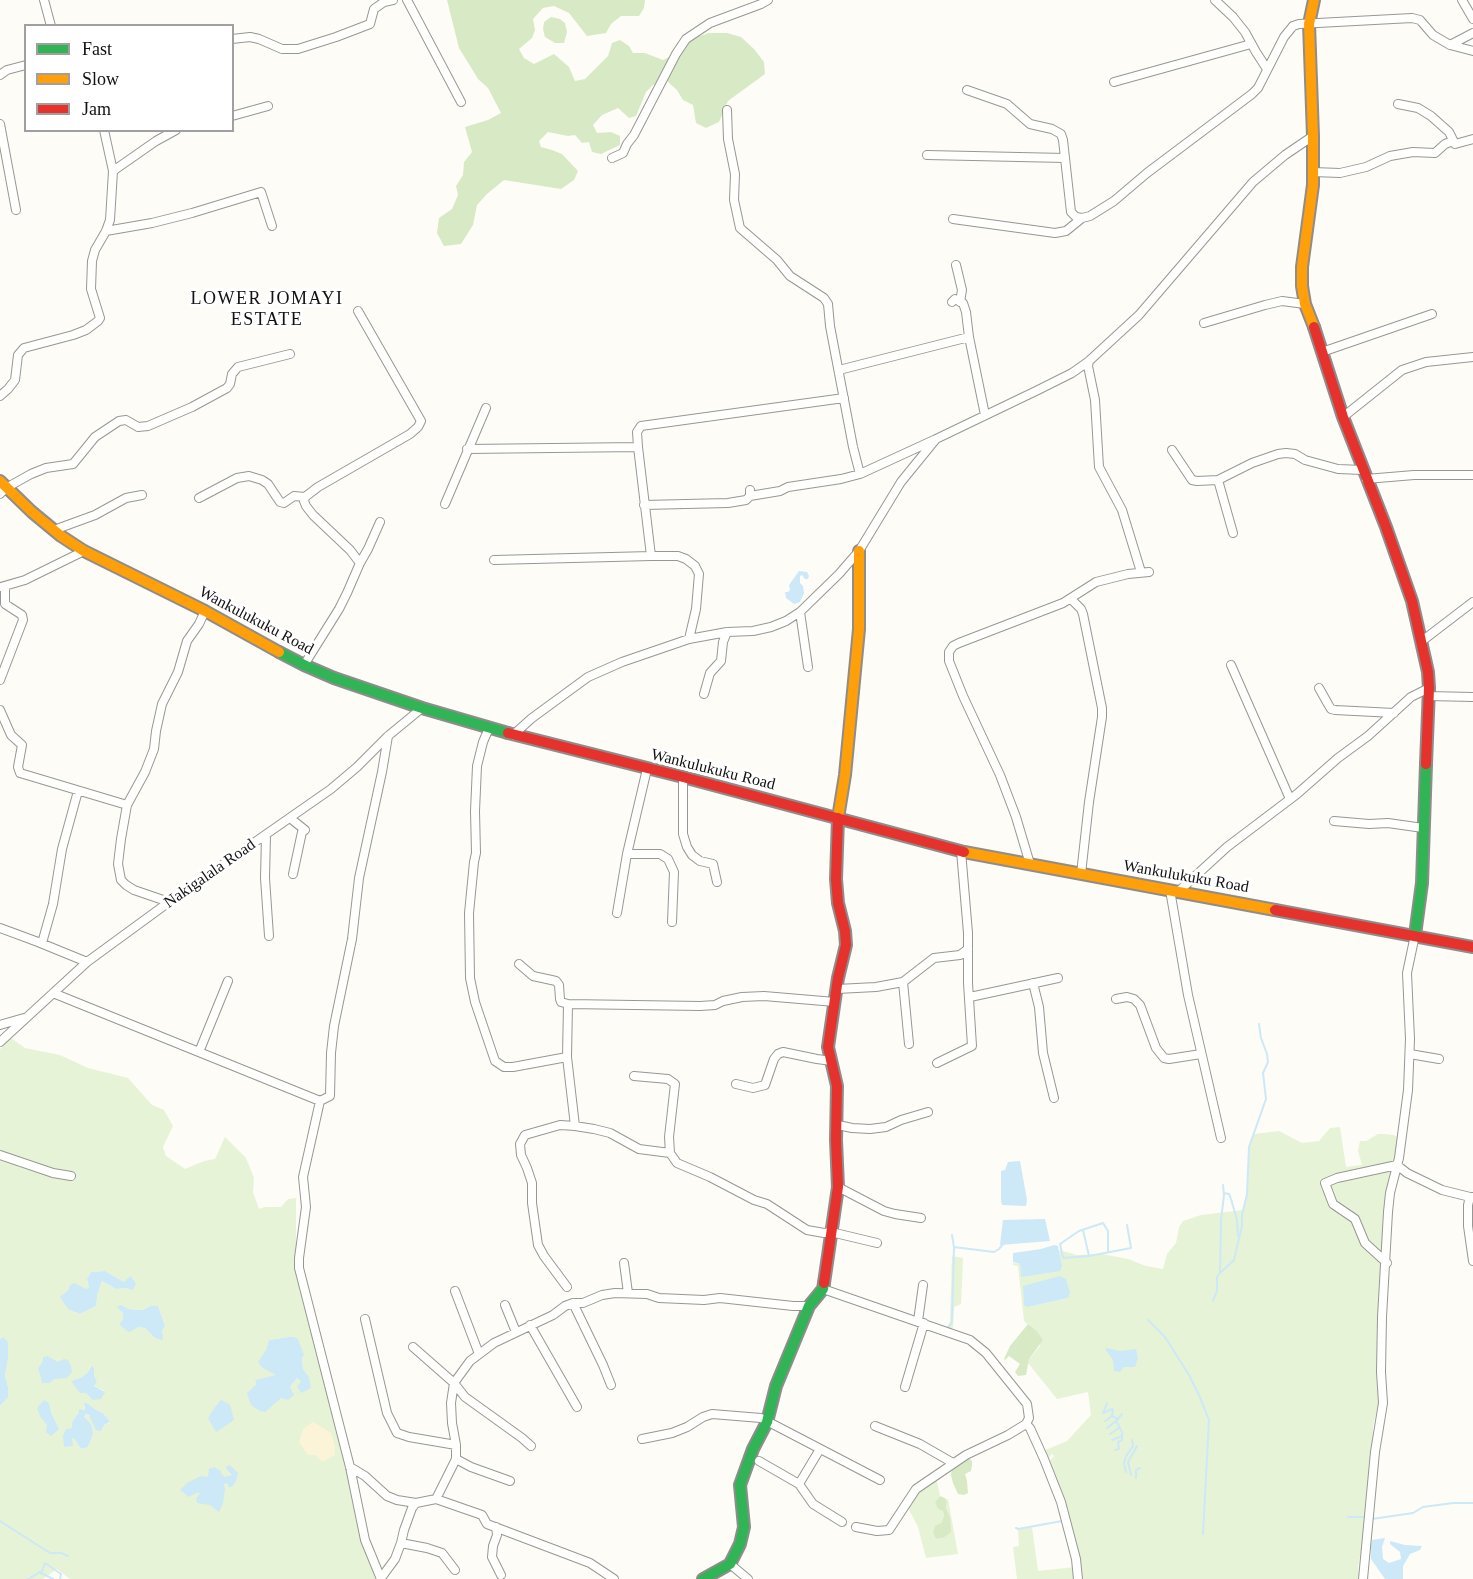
<!DOCTYPE html>
<style>
body{margin:0}
#map{position:relative;width:1473px;height:1579px;overflow:hidden;background:#fdfcf7;font-family:"Times New Roman",serif}
canvas{display:block}
.legend{position:absolute;left:24px;top:24px;width:210px;height:108px;box-sizing:border-box;background:#fff;border:2px solid #a0a0a0;margin:0;padding:8px 10px;list-style:none;font-size:18px;color:#111}
.legend li{display:flex;align-items:center;gap:12px;height:30px}
.legend b{width:30px;border:2px solid #a0a0a0}
</style>
<div id="map">
<canvas width="1473" height="1579"></canvas>
<ul class="legend">
<li><b style="height:8px;background:#30b455"></b>Fast</li>
<li><b style="height:8px;background:#ff9f0a"></b>Slow</li>
<li><b style="height:8px;background:#e5322d"></b>Jam</li>
</ul>
</div>
<script>
const ctx = document.querySelector('canvas').getContext('2d');
ctx.lineJoin = 'round';
function fill(path, color) { ctx.fillStyle = color; ctx.fill(path, 'evenodd'); }
const toPath = rows => new Path2D(rows.map(r => 'M' + r).join(''));
function trace(path, color, width, dash) { ctx.strokeStyle = color; ctx.lineWidth = width; ctx.lineCap = dash ? 'butt' : 'round'; ctx.setLineDash(dash || []); ctx.stroke(path); }
function write(font, color, halo, rows, align = 'center') {
  ctx.font = font + ' "Times New Roman",serif'; ctx.lineWidth = 6; ctx.setLineDash([]); ctx.textBaseline = 'middle'; ctx.strokeStyle = halo; ctx.fillStyle = color; for (const [text, x, y, turn = 0] of rows) {
    ctx.save(); ctx.translate(x, y); ctx.rotate((+turn || 0) * Math.PI / 180); ctx.textAlign = isNaN(turn) ? turn : align; if (halo) ctx.strokeText(text, 0, 0); ctx.fillText(text, 0, 0); ctx.restore();
  }
}
const green = toPath([
 [11,1038,25,1048,60,1055,88,1068,128,1078,152,1105,164,1110,173,1126,163,1147,166,1156,185,1169,204,1161,215,1159,225,1137,246,1158,254,1178,253,1192,259,1209,265,1207,281,1207,288,1199,296,1198,296,1274,328,1384,378,1579,70,1579,57,1569,43,1579,0,1579,0,1406,8,1396,8,1387,5,1376,8,1359,3,1337,0,1339,0,1049],
 [105,1271,124,1282,133,1290,126,1288,116,1289,102,1281,98,1292,96,1306,80,1314,75,1312,64,1293,69,1289,86,1289,89,1287,87,1279,91,1272],
 [150,1306,158,1306,165,1326,162,1331,155,1338,145,1328,119,1324,123,1319,123,1313,128,1309,142,1310],
 [289,1337,302,1357,303,1369,309,1377,301,1382,297,1378,290,1387,256,1385,255,1380,278,1376,266,1350,269,1340],
 [90,1366,94,1368,94,1375,97,1382,94,1386,105,1391,83,1392,71,1381,82,1377,88,1372],
 [84,1403,87,1403,95,1409,103,1413,110,1423,104,1425,86,1414,84,1417,93,1434,88,1447,81,1449,74,1437,72,1438,72,1422,79,1412,85,1409],
 [1340,1127,1346,1167,1362,1165,1358,1151,1360,1141,1366,1141,1378,1134,1385,1134,1393,1135,1398,1137,1398,1147,1387,1192,1379,1395,1378,1406,1373,1426,1373,1468,1369,1512,1358,1566,1359,1579,1080,1579,1048,1463,1054,1456,1052,1454,1047,1459,1043,1451,1067,1441,1091,1415,1088,1392,1057,1399,1028,1363,1029,1359,1040,1346,1037,1331,1024,1321,1018,1266,1013,1265,1013,1263,1020,1264,1021,1276,1061,1266,1059,1250,1077,1255,1102,1254,1128,1259,1146,1266,1163,1269,1167,1254,1176,1243,1179,1227,1183,1221,1201,1215,1243,1210,1247,1194,1249,1147,1254,1134,1279,1131,1302,1143,1319,1141,1330,1128],
 [1060,1276,1068,1298,1028,1307,1053,1279],
 [952,1256,963,1258,961,1304,954,1307,953,1328,951,1329,946,1328,950,1322],
 [936,1477,940,1496,935,1502,943,1511,944,1516,941,1523,933,1533,936,1539,943,1538,950,1517,946,1508,947,1502,946,1499,948,1499,958,1554,926,1558,918,1527,907,1506,914,1494],
 [1032,1527,1038,1571,1075,1567,1077,1579,1017,1579,1013,1547,1019,1546,1018,1529]
]);
const forest = toPath([
 [447,0,645,0,644,8,639,16,621,16,611,24,606,33,587,36,569,13,554,6,543,8,533,19,535,30,532,38,519,49,524,58,534,64,554,54,569,67,575,81,585,79,608,56,612,43,620,40,629,46,633,53,645,53,663,60,683,50,693,38,709,33,727,33,741,37,754,49,764,62,765,74,728,101,719,122,706,128,696,123,693,105,683,100,677,90,667,81,653,85,646,92,636,116,629,118,618,108,602,115,593,125,597,133,611,132,620,136,620,145,601,154,592,152,589,142,582,143,575,135,568,136,548,132,539,141,541,147,552,150,562,154,578,171,574,180,561,189,504,180,487,194,477,205,473,225,461,244,444,246,437,233,439,218,452,209,458,195,456,186,463,175,464,162,472,152,465,127,488,120,501,113,488,88,478,79,459,48],
 [551,17,560,19,565,23,567,32,564,43,555,43,545,37,543,29,544,22],
 [1028,1324,1037,1331,1043,1340,1029,1359,1026,1375,1018,1376,1015,1372,1020,1364,1009,1356,1005,1360,1004,1359,1010,1346],
 [969,1458,972,1461,972,1465,971,1471,965,1474,967,1481,968,1493,964,1495,958,1494,953,1483,951,1475,952,1468],
 [940,1496,945,1498,947,1502,946,1508,950,1517,951,1532,943,1538,936,1539,933,1533,935,1526,941,1523,944,1516,943,1511,938,1509,935,1502]
]);
const sand = toPath([
 [313,1422,331,1433,335,1446,335,1455,322,1462,316,1455,308,1455,299,1442,303,1429]
]);
const water = toPath([
 [799,571,807,572,809,576,808,579,805,579,802,575,800,576,800,583,803,586,804,593,800,602,794,604,786,598,785,592,788,592,790,590,789,585],
 [1020,1161,1027,1200,1026,1206,1002,1205,1001,1201,1001,1171,1005,1170,1008,1162],
 [1045,1219,1050,1241,1000,1245,1003,1220],
 [1054,1245,1058,1246,1062,1266,1060,1271,1021,1277,1020,1264,1013,1262,1013,1253,1041,1249],
 [105,1271,124,1282,130,1276,136,1283,133,1290,126,1288,116,1289,102,1281,98,1292,96,1306,80,1314,68,1309,60,1297,69,1289,70,1285,74,1283,86,1289,89,1287,87,1279,91,1272],
 [1060,1276,1066,1279,1070,1293,1068,1298,1028,1307,1024,1305,1023,1286],
 [121,1305,128,1309,142,1310,150,1306,158,1306,165,1326,162,1331,163,1340,155,1338,145,1328,138,1327,130,1332,127,1331,119,1324,123,1319,123,1313,117,1307],
 [3,1337,8,1342,8,1359,5,1376,8,1387,8,1397,0,1406,0,1339],
 [289,1337,294,1337,298,1339,304,1355,302,1357,303,1369,309,1377,311,1388,301,1393,297,1386,301,1382,297,1378,290,1387,294,1395,288,1400,281,1398,265,1412,260,1411,251,1405,247,1393,256,1385,255,1380,276,1375,263,1368,258,1362,266,1350,269,1340],
 [1107,1348,1120,1351,1136,1349,1138,1358,1135,1367,1124,1367,1120,1372,1114,1371,1113,1360,1105,1349],
 [47,1356,58,1362,64,1359,68,1360,71,1366,72,1372,67,1378,54,1379,50,1383,42,1383,41,1377,38,1369,43,1361,43,1357],
 [91,1366,94,1368,94,1375,97,1382,94,1386,105,1392,101,1399,93,1400,86,1393,80,1393,71,1381,82,1377,88,1372],
 [222,1399,223,1401,230,1405,234,1420,216,1432,208,1418,215,1407],
 [44,1400,49,1403,51,1413,59,1429,51,1436,46,1432,47,1425,40,1416,37,1408],
 [84,1403,87,1403,95,1409,103,1413,110,1422,104,1425,101,1431,96,1430,89,1415,86,1414,84,1417,91,1424,93,1434,88,1447,81,1449,74,1438,72,1439,73,1446,64,1447,63,1436,66,1429,72,1428,72,1422,79,1412,79,1409,84,1410,85,1409],
 [230,1465,238,1473,236,1481,232,1487,229,1487,227,1483,224,1484,225,1489,223,1503,219,1512,210,1505,197,1503,196,1498,200,1494,198,1492,189,1497,180,1490,187,1483,201,1476,208,1477,209,1469,214,1467,221,1471,221,1474,225,1477,232,1475,225,1467],
 [1385,1538,1382,1547,1383,1559,1389,1563,1401,1559,1400,1552,1390,1544,1390,1541,1405,1545,1422,1546,1420,1550,1410,1554,1403,1566,1403,1579,1385,1579,1371,1559,1371,1547,1372,1540]
]);
const stream = toPath([
 [1224,1193,1229,1194,1231,1199,1237,1220,1238,1236],
 [1083,1230,1089,1256],
 [952,1235,954,1247],
 [1108,1252,1108,1231,1103,1223,1079,1231,1060,1244,1063,1258,1089,1256,1131,1248,1127,1225],
 [1220,1273,1234,1260,1242,1226,1242,1215,1247,1194,1249,1147,1266,1099,1263,1073,1268,1062,1267,1054,1261,1038,1259,1024],
 [1213,1301,1217,1291,1217,1277,1220,1273,1221,1220,1224,1195,1223,1185],
 [1148,1320,1165,1337,1189,1375,1199,1395,1209,1420,1203,1534],
 [948,1328,952,1322,954,1247,994,1252,999,1249,1004,1243],
 [1107,1403,1103,1413,1112,1409,1113,1410,1112,1416,1118,1419],
 [1105,1421,1112,1416],
 [1107,1428,1116,1421],
 [1110,1434,1119,1428],
 [1112,1440,1122,1436],
 [1115,1450,1119,1449,1118,1442,1122,1440,1122,1432,1116,1421,1122,1414],
 [1126,1472,1124,1463,1126,1456,1133,1446,1132,1440],
 [1131,1475,1128,1462,1137,1446],
 [1136,1478,1136,1470,1140,1468],
 [1348,1517,1363,1517],
 [1372,1519,1413,1513,1423,1507,1453,1503,1473,1503],
 [0,1521,50,1553,61,1553,68,1556],
 [1016,1528,1018,1529,1062,1521],
 [39,1572,53,1579],
 [28,1579,42,1571,45,1563,61,1574,60,1579]
]);
const street = toPath([
 [44,0,51,26],
 [407,0,461,102],
 [1215,0,1233,17,1245,32,1256,52,1267,69],
 [1462,0,1473,19],
 [232,39,250,37,259,39,282,49,298,49,336,37,370,24,374,9,384,2,393,0],
 [1450,45,1473,51],
 [0,75,7,70,26,65],
 [1114,82,1251,44],
 [967,90,1007,104,1030,124,1052,129,1061,134,1063,140,1071,212,1076,217,1082,218,1090,216,1114,201,1147,173,1252,94,1258,88,1284,37,1293,26,1299,24,1412,18,1420,20,1433,35,1450,45,1473,33],
 [1398,104,1418,108,1431,116,1449,132,1455,144],
 [727,110,728,139,735,174,734,200,740,228,777,260,790,276,824,298,828,304,830,326,853,447,860,474,934,440],
 [232,116,268,106],
 [0,124,16,210],
 [104,130,113,171],
 [927,155,1065,158],
 [612,158,623,153,627,144,634,135,676,54,686,39,710,23,761,4,768,0],
 [1313,172,1340,173,1366,167,1390,156,1413,152,1435,153,1445,144,1453,141,1455,144,1473,139],
 [953,219,1055,233,1066,231,1082,218],
 [106,231,152,223,192,213,261,192,272,226],
 [956,265,962,290,960,302],
 [952,302,955,299,963,303,966,312,969,337,985,415],
 [1204,323,1265,305,1282,301,1305,304],
 [1322,352,1432,314],
 [1089,361,1088,366,1095,400,1099,467,1122,510,1141,572],
 [839,370,969,337],
 [0,396,8,389,15,380,18,355,24,348,73,335,86,330,98,321,100,318,91,289,92,261,95,250,106,231,110,220,113,171,156,141,176,130],
 [1343,417,1402,370,1426,362,1473,357],
 [467,449,638,447],
 [1172,450,1192,480,1197,481,1218,480,1252,463,1278,454,1286,453,1295,454,1305,460,1338,469,1363,470],
 [1366,479,1414,475,1473,475],
 [1218,480,1233,533],
 [0,494,6,488,31,474,46,468,73,464,95,437,119,421,126,420,138,427,148,426,192,407,227,388,230,384,232,374,238,367,290,354],
 [750,496,780,491,788,487,841,479,860,474],
 [199,498,237,478,249,476,262,480,268,484,280,502,284,503,294,496,305,497],
 [445,504,486,408],
 [644,505,728,503,746,500,750,496,750,490],
 [54,530,95,515,126,498,142,495],
 [651,556,638,447,637,432,641,426,844,398],
 [494,560,651,556,678,556,686,559,695,566,699,574,696,609,689,639],
 [360,563,368,549,380,522],
 [1,587,25,580,84,551],
 [1071,599,1081,609,1083,614,1102,708,1102,717,1089,802,1081,874],
 [800,612,808,667],
 [1422,641,1473,602],
 [304,665,339,609,347,593,360,563,350,550,313,515,306,506,304,501,305,497,318,487,410,434,418,427,421,421,358,311],
 [1231,665,1290,799],
 [0,680,23,620,22,615,5,604,5,587],
 [1319,688,1328,704,1331,709,1335,710,1394,713],
 [704,694,710,673,721,661,723,642,727,632],
 [1428,696,1473,697],
 [0,710,11,735,22,745,18,767,20,773,127,805],
 [489,728,483,742,477,766,475,811,476,853,474,862,469,913,470,978,475,1002,495,1061,504,1067,513,1067,567,1057],
 [513,735,532,718,588,677,622,662,689,639,727,632,753,631,771,627,786,621,800,612,839,574,859,551,901,482,936,439,1036,391,1072,373,1089,361,1139,315,1253,182,1285,155,1313,136],
 [683,777,683,834,687,847,692,855,700,861,713,864,717,882],
 [290,818,305,830,302,832,293,874],
 [1334,821,1369,824,1388,823,1423,828],
 [266,835,265,878,269,936],
 [627,854,660,854,668,859,674,872,672,922],
 [1030,864,1016,817,1000,775,963,696,949,661,949,652,953,646,959,643,1063,603,1096,582,1128,574,1149,572],
 [1170,890,1188,995,1221,1138],
 [1179,891,1227,847,1297,794,1338,758,1368,736,1411,697,1429,688],
 [169,902,134,890,126,885,121,880,118,864,121,839,127,805,145,772,154,749,156,731,162,704,178,672,187,641,199,624,205,611],
 [617,913,627,854,647,769],
 [0,928,38,942,87,962],
 [42,943,53,904,62,849,78,791],
 [519,964,533,976,556,981,559,985,560,999,561,1002,568,1004,700,1006,715,1005,723,1001,742,997,764,996,835,1002],
 [903,982,909,1044],
 [1033,983,1039,1007,1043,1053,1054,1098],
 [837,989,876,987,903,982,934,958,960,955,968,949],
 [53,993,320,1101],
 [970,997,1058,978],
 [1116,999,1127,997,1134,999,1140,1005,1156,1048,1164,1058,1169,1059,1201,1054],
 [568,1004,567,1057,575,1126,594,1129,610,1133,639,1149,670,1153,669,1137,675,1084,668,1079,634,1076],
 [0,1025,24,1018],
 [0,1042,87,962,169,902,331,789,357,767,388,736,422,708],
 [199,1052,228,981],
 [1410,1054,1439,1059],
 [937,1063,972,1046,968,983,968,933,961,851],
 [736,1084,753,1088,765,1085,774,1059,778,1054,783,1052,817,1059,832,1061],
 [838,1125,852,1128,870,1129,886,1127,901,1120,928,1112],
 [670,1153,677,1163,710,1177,754,1200,767,1204,807,1230,824,1233,831,1232,877,1243],
 [0,1155,53,1173,71,1176],
 [838,1187,884,1211,895,1214,921,1218],
 [1473,1197,1470,1197,1468,1205,1468,1226,1473,1261],
 [624,1263,628,1293],
 [1387,1263,1365,1243,1355,1219,1333,1204,1325,1183,1337,1178,1397,1165,1407,1173,1442,1190,1470,1197],
 [567,1287,544,1256,538,1245,532,1203,532,1183,527,1168,521,1155,520,1144,525,1135,560,1125,575,1126],
 [823,1289,970,1340,986,1353,1027,1404,1029,1418,1026,1424,1030,1428,1044,1459,1061,1502,1076,1559,1078,1579],
 [455,1291,479,1354],
 [573,1303,603,1365,611,1385],
 [505,1305,516,1332],
 [365,1319,387,1413,397,1433,409,1437,456,1445],
 [918,1321,923,1285],
 [530,1325,577,1407],
 [413,1347,454,1383,465,1397,522,1438,531,1446],
 [905,1387,924,1323],
 [875,1426,920,1444,953,1463],
 [642,1439,672,1433,687,1427,703,1417,712,1414,761,1418,880,1480],
 [820,1449,799,1484,813,1504,842,1522],
 [456,1459,471,1467,510,1481],
 [759,1461,799,1484],
 [350,1467,365,1476,387,1496,397,1500,416,1503],
 [436,1499,482,1515,487,1524,590,1563,614,1579],
 [496,1527,497,1535,493,1546,492,1557,501,1575],
 [856,1527,877,1531,889,1530,916,1489,966,1455,1008,1435,1026,1424],
 [401,1543,427,1548,442,1553,455,1570],
 [730,1564,748,1579],
 [381,1578,395,1559,401,1543,404,1530,412,1508,416,1503,436,1499,456,1459,456,1445,452,1423,451,1403,454,1383,470,1361,494,1343,553,1315,565,1306,573,1303,583,1303,602,1295,615,1293,647,1294,659,1298,704,1300,720,1298,793,1306,809,1306],
 [381,1579,365,1540,350,1467,299,1268,299,1258,306,1207,303,1177,320,1101,330,1096,331,1053,334,1026,352,939,359,878,382,772,388,736],
 [1363,1579,1375,1452,1383,1403,1381,1372,1382,1317,1388,1212,1390,1193,1399,1158,1408,1090,1410,1039,1407,973,1415,935]
]);
const fast = toPath([
 [279,652,304,665,334,678,422,708,508,733],
 [1415,935,1422,883,1426,764],
 [703,1579,730,1564,740,1544,744,1527,740,1485,753,1449,767,1422,776,1386,809,1306,823,1289,824,1283]
]);
const slow = toPath([
 [1314,0,1309,24,1313,136,1313,185,1302,267,1302,286,1305,304,1314,327],
 [0,481,32,512,61,536,84,551,205,611,279,652],
 [838,818,845,775,859,629,859,551],
 [964,852,1275,910]
]);
const jam = toPath([
 [1314,327,1343,417,1386,527,1412,601,1428,672,1429,688,1426,764],
 [508,733,683,777,964,852],
 [1275,910,1473,947],
 [824,1283,838,1187,836,1140,837,1086,828,1047,838,978,846,945,845,931,838,903,836,879,838,818]
]);
const streetNames = [
 ["Wankulukuku Road",256,621,28],
 ["Wankulukuku Road",713,770,14],
 ["Nakigalala Road",210,874,-35],
 ["Wankulukuku Road",1186,877,10]
];
const neighbourhoodNames = [
 ["LOWER JOMAYI",267,299],
 ["ESTATE",267,320]
];
fill(green, '#e7f3d7');
fill(forest, '#d8eac5');
fill(sand, '#fcf4d9');
fill(water, '#cde8f7');
trace(stream, '#cde8f7', 2);
trace(street, '#979795', 10);
trace(fast, '#8e8d8b', 14);
trace(slow, '#8e8d8b', 14);
trace(jam, '#8e8d8b', 14);
trace(street, '#fffffe', 8);
trace(fast, '#30b455', 10);
trace(slow, '#ff9f0a', 10);
trace(jam, '#e5322d', 10);
write('16px', '#111', '#fff', streetNames);
ctx.letterSpacing = '1.5px';
write('18px', '#111', '#fff', neighbourhoodNames);
ctx.letterSpacing = '0px';
</script>
